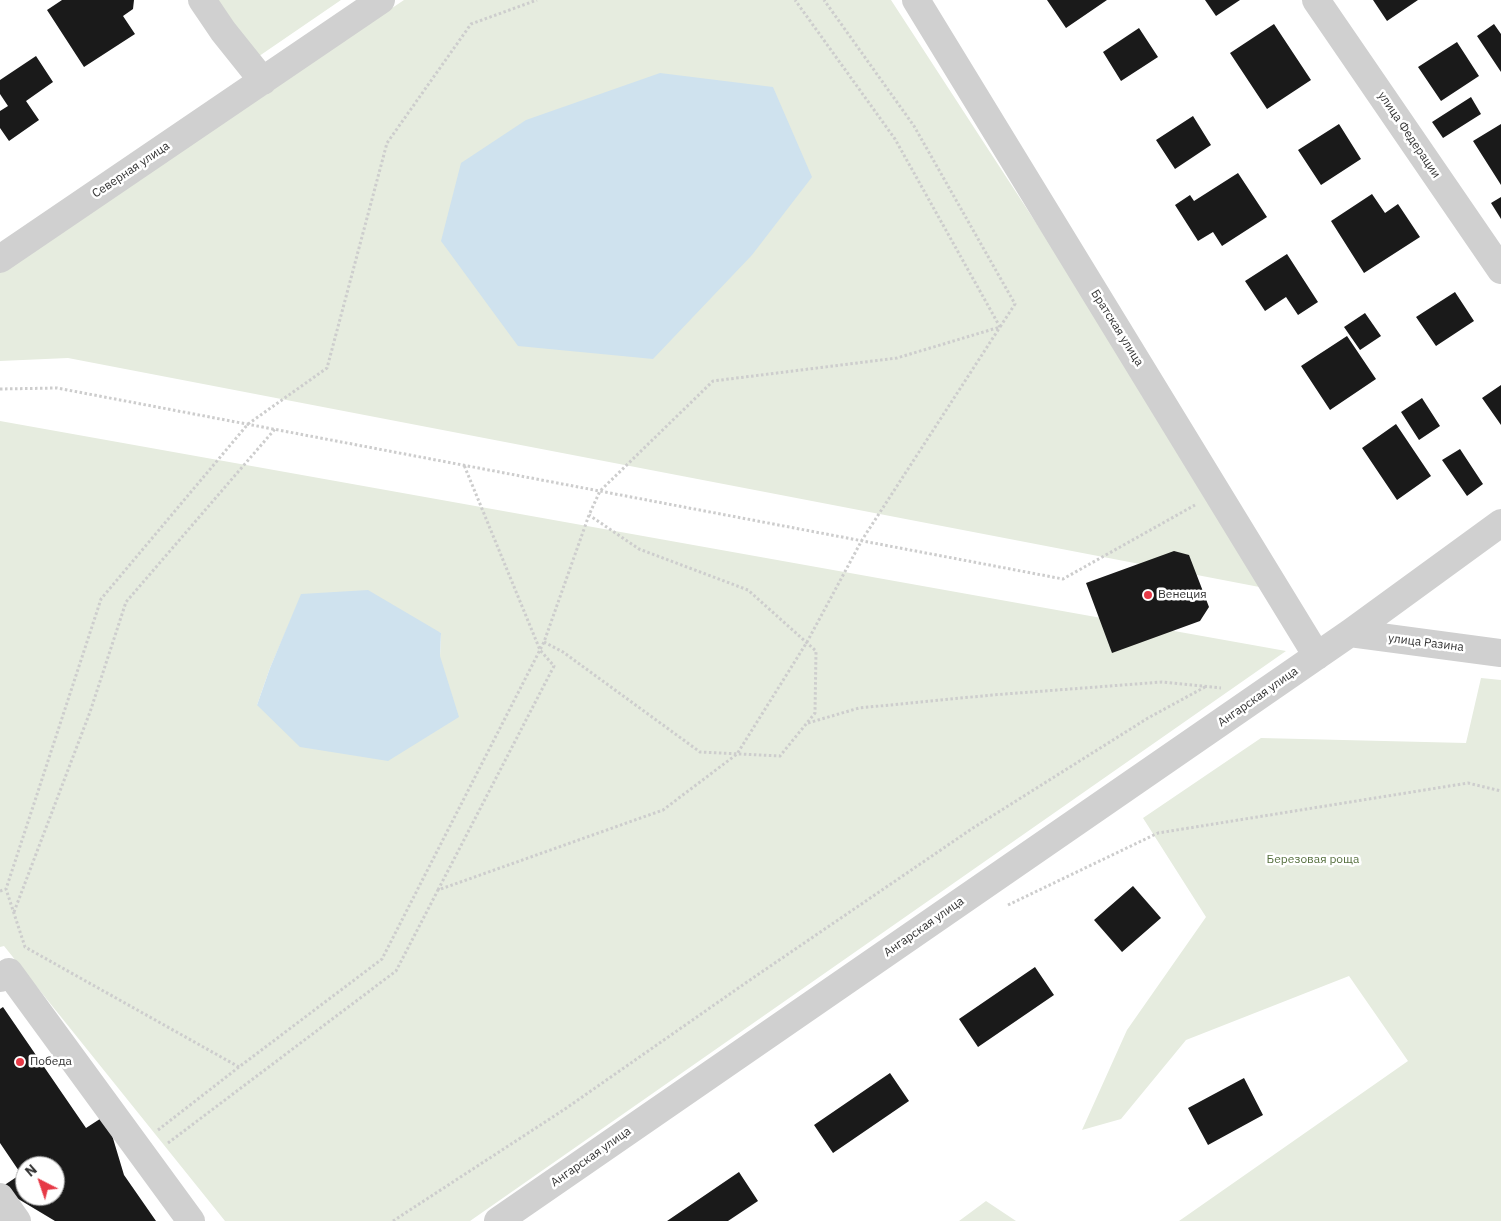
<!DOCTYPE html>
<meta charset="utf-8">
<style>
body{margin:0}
#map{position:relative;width:1501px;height:1221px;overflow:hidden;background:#fff;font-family:"IBM Plex Sans",sans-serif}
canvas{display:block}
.north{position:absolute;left:15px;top:1156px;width:50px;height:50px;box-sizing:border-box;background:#fff;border:1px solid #adadad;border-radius:50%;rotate:319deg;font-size:14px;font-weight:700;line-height:20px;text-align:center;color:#333}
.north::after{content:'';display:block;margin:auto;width:18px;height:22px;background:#e63946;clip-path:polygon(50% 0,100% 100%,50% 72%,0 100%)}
</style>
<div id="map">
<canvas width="1501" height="1221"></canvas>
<div class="north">N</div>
</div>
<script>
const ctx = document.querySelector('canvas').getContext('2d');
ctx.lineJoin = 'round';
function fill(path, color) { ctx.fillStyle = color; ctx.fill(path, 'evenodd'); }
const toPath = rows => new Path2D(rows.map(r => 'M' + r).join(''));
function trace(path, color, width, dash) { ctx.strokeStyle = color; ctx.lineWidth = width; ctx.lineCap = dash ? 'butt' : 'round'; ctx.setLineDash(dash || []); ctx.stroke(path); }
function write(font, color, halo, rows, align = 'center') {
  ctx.font = font + ' "IBM Plex Sans",sans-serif'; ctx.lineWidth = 5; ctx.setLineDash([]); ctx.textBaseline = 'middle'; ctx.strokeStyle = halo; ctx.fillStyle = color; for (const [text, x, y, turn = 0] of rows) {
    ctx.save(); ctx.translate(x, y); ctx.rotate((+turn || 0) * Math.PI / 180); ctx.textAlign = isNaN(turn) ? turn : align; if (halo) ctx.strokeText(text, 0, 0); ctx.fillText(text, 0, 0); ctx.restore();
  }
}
const green = toPath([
 [205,0,341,0,249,63],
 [404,0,891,0,1275,590,68,358,0,361,0,266,270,90],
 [0,421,1286,651,470,1221,225,1221,4,946,0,947],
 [302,594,441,633,440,656,257,705,270,668],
 [1481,678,1501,680,1501,1221,1179,1221,1408,1061,1349,976,1186,1040,1121,1119,1082,1130,1127,1030,1206,917,1143,818,1261,738,1466,743],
 [986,1201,1016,1221,959,1221]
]);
const water = toPath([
 [660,73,773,87,812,177,752,255,653,359,518,346,441,241,461,163,526,120],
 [368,590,441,633,440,656,459,717,388,761,300,747,257,705,270,668,301,594]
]);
const building = toPath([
 [62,0,134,0,133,9,123,16,135,34,84,67,47,10],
 [1047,0,1107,0,1066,28],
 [1205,0,1240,0,1216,16],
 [1373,0,1418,0,1387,21],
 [1274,24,1311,80,1267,109,1230,53],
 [1494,24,1501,34,1501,72,1477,36],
 [1139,28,1158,57,1121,81,1103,52],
 [1457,42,1479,76,1441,101,1418,67],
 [36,56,53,82,26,101,39,120,9,141,0,128,0,111,8,106,0,94,0,80],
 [1471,97,1481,114,1443,138,1432,122],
 [1193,116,1211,145,1175,169,1156,140],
 [1339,124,1361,159,1321,185,1298,150],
 [1501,124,1501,185,1473,141],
 [1238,173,1267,217,1222,246,1213,232,1198,241,1175,205,1190,195,1194,201],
 [1372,194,1385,213,1398,204,1420,237,1364,273,1331,221],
 [1501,197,1501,219,1491,203],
 [1287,254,1318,302,1298,315,1286,297,1265,311,1245,281],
 [1455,292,1474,321,1436,346,1416,317],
 [1365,313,1381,336,1360,350,1344,327],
 [1347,336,1376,379,1330,410,1301,366],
 [1501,385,1501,425,1482,398],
 [1422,398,1440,426,1419,440,1401,412],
 [1396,424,1431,476,1397,500,1362,448],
 [1460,449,1483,484,1467,496,1442,460],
 [1174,551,1189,555,1209,607,1200,621,1112,653,1086,583],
 [1133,886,1161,918,1122,952,1094,920],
 [1035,967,1054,995,978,1047,959,1019],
 [3,1007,86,1128,106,1115,124,1175,156,1221,55,1221,0,1188,21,1174,0,1143,0,1009],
 [25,1166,55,1166,55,1196,25,1196],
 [890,1073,909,1101,833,1153,814,1125],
 [1244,1078,1263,1115,1208,1145,1188,1108],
 [739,1172,758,1201,728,1221,667,1221]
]);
const path = toPath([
 [0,389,57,388,1063,579,1195,505],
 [544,642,563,652,700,752,780,756,815,713,816,651,748,590,639,549,589,515],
 [808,723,859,708,992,695,1162,682,1221,688],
 [438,890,554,666,540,650,464,465],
 [0,891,6,889],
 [1008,905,1158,833,1468,783,1501,791],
 [14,912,90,712,126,602,275,429],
 [239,1067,25,947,6,889,101,599,248,424,327,368,387,143,471,24,537,0],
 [158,1130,239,1067,382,959,544,642,589,515,600,491,713,381,897,358,1000,327,1015,304,914,126,824,0],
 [168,1143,396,971,438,890,663,810,737,754,807,642,862,540,1000,327,895,139,795,0],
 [393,1221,565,1109,747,982,973,828,1148,718,1205,687]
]);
const minor = toPath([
 [202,0,223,31,263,81],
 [916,0,1317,656],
 [1316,0,1501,270],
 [0,259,381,0],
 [1350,633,1501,653],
 [0,978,9,972,191,1221],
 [0,1197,17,1221],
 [498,1221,1350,633,1501,523]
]);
const markers = [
 [1148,595,5,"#e63946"],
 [20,1062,5,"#e63946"]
];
const streetNames = [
 ["улица Федерации",1409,135,56],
 ["Северная улица",131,170,-34],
 ["Братская улица",1117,328,58],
 ["улица Разина",1426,643,7],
 ["Ангарская улица",1258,697,-35],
 ["Ангарская улица",924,927,-35],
 ["Ангарская улица",591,1157,-35]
];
const poiNames = [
 ["Венеция",1158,595],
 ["Победа",30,1062]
];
const parkNames = [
 ["Березовая роща",1313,860]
];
fill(green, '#e6ecdf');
fill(water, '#cfe2ee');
fill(building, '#1a1a1a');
trace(path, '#cdcdcd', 3, [2.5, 2.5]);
trace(minor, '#d0d0d0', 28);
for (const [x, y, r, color] of markers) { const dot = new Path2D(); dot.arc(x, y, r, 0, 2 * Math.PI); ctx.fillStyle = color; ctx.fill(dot); trace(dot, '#fff', 2); }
write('12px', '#333', '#fff', streetNames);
write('12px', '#333', '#fff', poiNames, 'left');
write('12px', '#56703f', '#fff', parkNames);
</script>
